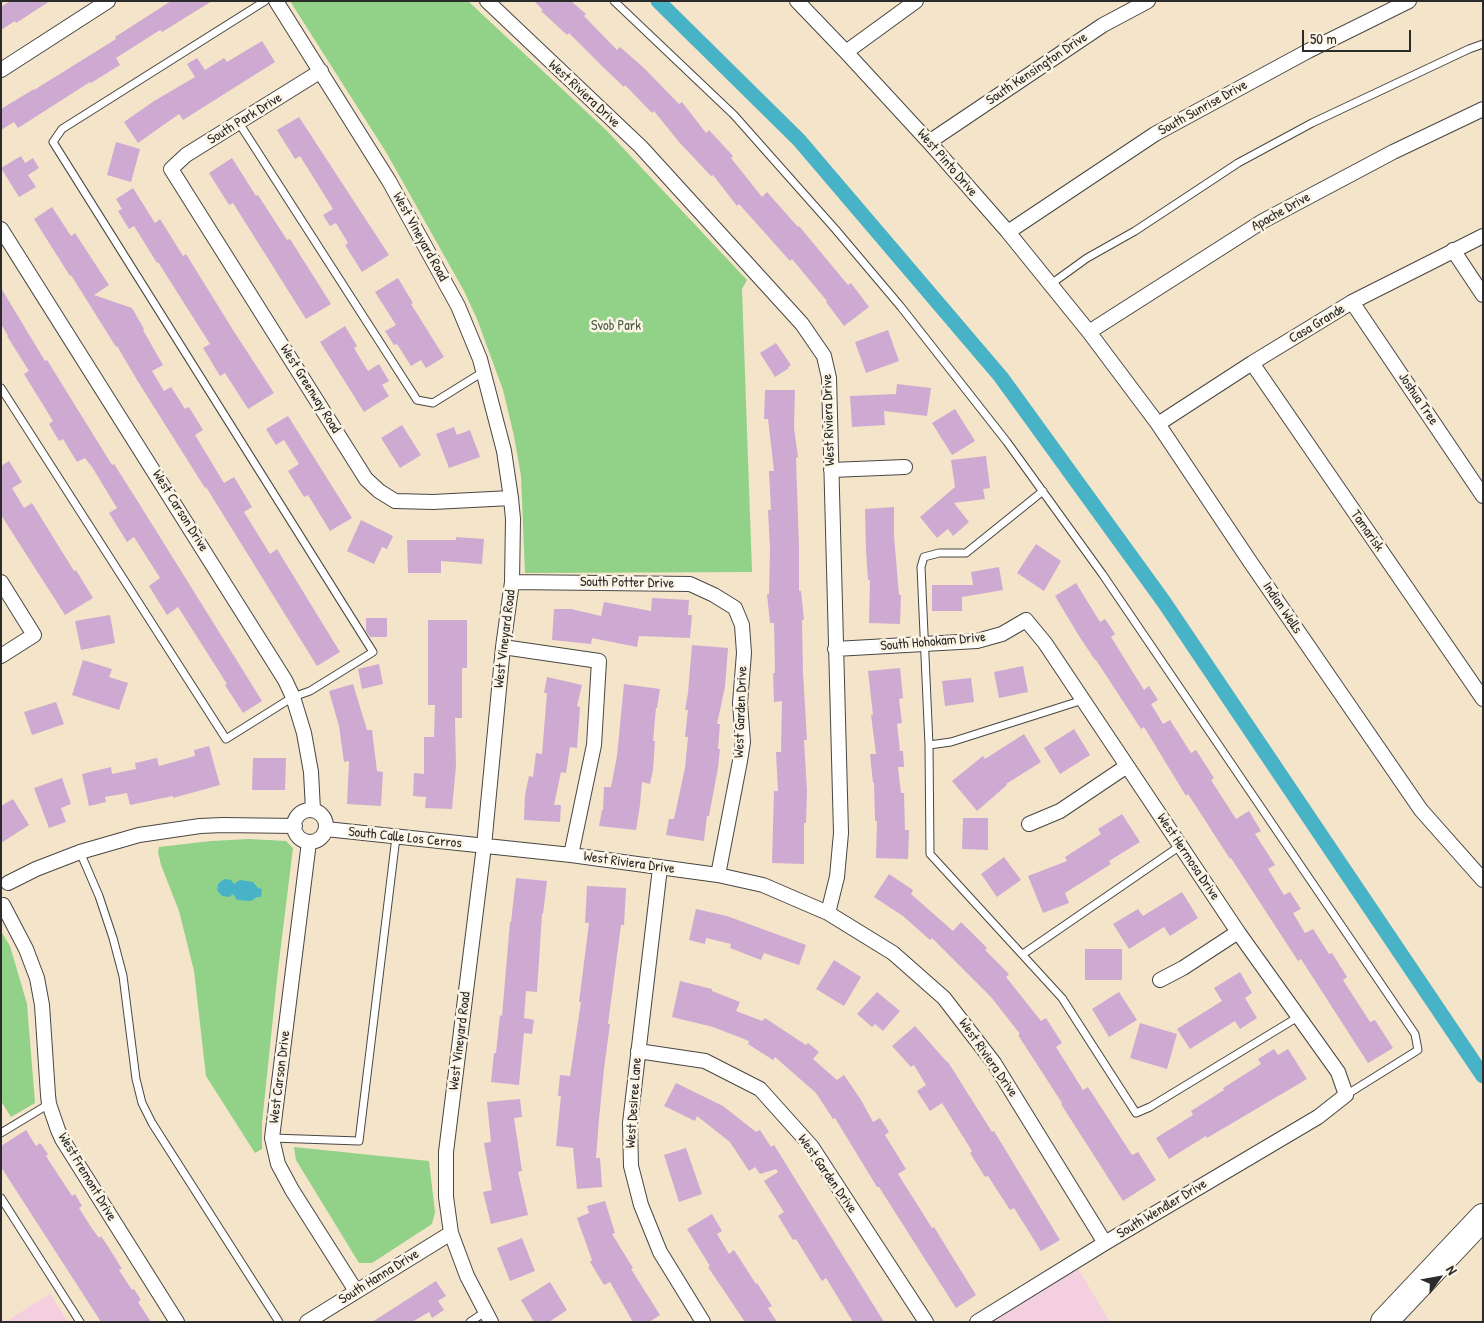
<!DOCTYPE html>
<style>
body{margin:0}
#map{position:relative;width:1484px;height:1323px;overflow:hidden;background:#f4e4c9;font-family:"Patrick Hand",sans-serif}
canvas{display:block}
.frame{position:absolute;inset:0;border:2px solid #2b2b2b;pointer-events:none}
.north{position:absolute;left:1414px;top:1253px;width:50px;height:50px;-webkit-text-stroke:4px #fcf5e5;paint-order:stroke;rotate:58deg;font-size:14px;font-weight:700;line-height:20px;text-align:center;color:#2b2b2b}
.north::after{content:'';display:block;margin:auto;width:18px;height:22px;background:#2b2b2b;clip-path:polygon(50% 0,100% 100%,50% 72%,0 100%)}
.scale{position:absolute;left:1302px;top:30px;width:109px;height:22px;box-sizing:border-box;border:2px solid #2b2b2b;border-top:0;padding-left:6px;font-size:15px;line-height:18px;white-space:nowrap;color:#2b2b2b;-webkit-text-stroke:4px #fcf5e5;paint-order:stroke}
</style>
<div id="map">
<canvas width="1484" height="1323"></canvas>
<div class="frame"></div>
<div class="north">N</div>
<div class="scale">50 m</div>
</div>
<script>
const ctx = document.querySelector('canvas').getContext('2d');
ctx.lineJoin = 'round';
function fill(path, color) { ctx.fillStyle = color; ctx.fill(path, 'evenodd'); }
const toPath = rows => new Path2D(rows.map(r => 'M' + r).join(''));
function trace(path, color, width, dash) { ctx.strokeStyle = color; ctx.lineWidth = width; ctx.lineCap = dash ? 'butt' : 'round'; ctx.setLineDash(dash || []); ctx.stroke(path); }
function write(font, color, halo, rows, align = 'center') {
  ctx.font = font + ' "Patrick Hand",sans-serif'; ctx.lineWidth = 5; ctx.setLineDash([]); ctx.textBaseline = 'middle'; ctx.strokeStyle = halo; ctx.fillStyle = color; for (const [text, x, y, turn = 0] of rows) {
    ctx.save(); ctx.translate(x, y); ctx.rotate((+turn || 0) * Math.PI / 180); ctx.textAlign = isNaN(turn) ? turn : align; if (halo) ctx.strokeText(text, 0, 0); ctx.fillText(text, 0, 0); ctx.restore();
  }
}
const built = toPath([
 [1074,1262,1110,1322,977,1322],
 [50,1294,68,1322,5,1322]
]);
const green = toPath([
 [290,1,468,1,607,131,747,280,742,289,752,572,525,573,521,476,514,436,503,390,477,319,464,291,386,152],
 [249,839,286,841,293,848,278,970,262,1123,262,1149,255,1153,206,1076,194,971,179,911,161,865,158,852,159,847,211,841],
 [1,931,10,946,27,1004,35,1103,11,1117,1,1101],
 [294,1147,429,1161,435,1212,432,1224,372,1263,359,1263,296,1160]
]);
const water = toPath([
 [224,879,231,880,234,884,240,880,253,882,258,888,262,889,261,897,257,897,251,901,237,900,233,894,229,897,222,896,217,890,218,884]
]);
const canal = toPath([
 [658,1,799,140,1001,377,1164,602,1483,1076]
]);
const building = toPath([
 [10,1,50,1,16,23,15,21,1,30,1,7],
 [171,1,212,1,162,32,160,30,116,58,120,65,91,83,90,82,18,128,14,122,1,130,1,109,34,89,34,90,116,39,115,37],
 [534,1,571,1,586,14,584,16,617,50,620,47,644,68,679,104,682,102,706,133,709,130,733,156,731,158,762,197,767,192,798,227,799,226,848,285,851,283,869,307,844,326,826,302,827,301,792,259,790,261,739,204,737,206,713,175,711,176,679,142,654,111,652,113,625,85,624,87,604,68,569,33,567,35,541,11,543,10],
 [262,41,275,62,183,120,179,114,138,143,124,122,154,101,195,77,187,64,197,58,205,70,224,58,227,62],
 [299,117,389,255,362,272,345,245,348,243,336,223,330,226,323,215,333,209,300,156,295,159,277,130],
 [116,142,140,149,131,182,107,175],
 [21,156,25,163,33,158,39,168,28,175,36,187,19,197,1,168],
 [232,158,256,196,258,195,287,240,290,239,331,304,306,319,233,203,229,205,209,173],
 [133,188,155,223,160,219,183,256,186,254,233,330,274,393,248,409,225,373,220,376,203,348,210,344,158,262,157,263,134,226,129,229,118,211,122,209,116,199],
 [52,207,71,236,75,233,109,285,94,295,132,308,144,329,143,330,163,365,152,371,164,391,171,387,185,409,189,407,203,430,195,435,224,483,234,477,252,507,244,512,270,554,277,549,340,652,317,666,206,487,205,488,137,380,117,346,116,347,71,275,70,276,34,219],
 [398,278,413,303,411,304,444,357,426,368,421,360,411,366,397,344,394,345,385,331,396,325,375,292],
 [1,288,45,361,47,360,112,465,114,464,135,497,262,701,243,713,225,685,227,684,178,607,167,615,149,586,160,578,134,537,127,542,109,513,117,508,92,467,85,458,77,462,63,439,59,441,49,424,53,421,24,374,29,371,7,336,8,336,1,324],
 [345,326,357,346,354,348,368,371,379,364,389,381,382,385,389,396,364,412,320,342],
 [888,330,899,361,866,373,855,342],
 [776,343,791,365,788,367,789,368,775,377,760,353],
 [897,384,931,388,927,416,884,411,885,425,852,427,850,396,896,394],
 [765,390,795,390,794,428,798,457,796,458,799,548,799,591,801,591,804,620,802,620,803,672,807,740,804,740,807,792,806,823,804,823,804,864,772,863,774,791,778,791,776,752,781,752,782,701,774,702,773,673,775,673,774,623,770,623,767,594,769,594,770,550,768,510,771,510,769,471,774,471,768,419,764,419],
 [955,409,975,441,952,455,932,423],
 [288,416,352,518,330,531,308,495,304,497,288,471,299,464,284,440,276,445,266,429],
 [402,425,421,455,400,468,381,438],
 [454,427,457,435,470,430,480,457,449,468,436,434],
 [986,456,990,488,983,489,985,499,954,503,969,522,953,536,948,529,937,538,920,517,955,487,951,460],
 [9,461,22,482,12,488,24,508,32,503,74,571,76,570,93,598,65,615,1,515,1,466],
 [894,507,894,536,899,595,901,595,900,624,869,623,870,580,868,580,866,551,865,509],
 [361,520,393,536,387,549,382,547,374,564,347,551],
 [456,537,484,539,482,564,441,561,441,573,408,573,407,540,456,540],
 [1036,544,1061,561,1044,591,1017,573],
 [999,567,1003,590,962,597,962,611,932,611,932,585,973,585,971,572],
 [1076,583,1100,622,1105,619,1115,634,1111,637,1144,690,1149,686,1158,700,1151,704,1163,724,1170,720,1191,753,1196,750,1214,778,1211,780,1236,819,1249,811,1261,831,1255,834,1275,865,1268,869,1284,895,1290,892,1301,909,1293,913,1305,933,1313,929,1329,954,1332,953,1347,977,1343,980,1370,1022,1375,1020,1393,1048,1368,1063,1301,959,1298,961,1231,858,1230,859,1188,794,1186,796,1144,727,1141,729,1096,660,1095,660,1079,636,1055,596],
 [652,598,689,600,688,615,692,615,690,638,639,636,637,647,592,638,591,644,552,640,554,609,571,609,601,616,604,602,651,611],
 [110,615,115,643,81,650,75,621],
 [366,618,387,618,387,637,370,637,366,631],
 [428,620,467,620,467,668,462,668,462,718,455,718,456,766,452,809,425,808,426,797,413,796,414,773,424,774,424,737,434,737,435,705,428,705],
 [692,645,728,648,725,687,717,724,720,724,718,749,720,749,718,768,709,816,707,816,704,841,666,835,669,819,674,819,685,768,688,737,685,737,688,710,685,710,688,693],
 [83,660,112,669,109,677,128,683,119,710,72,695],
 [379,664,383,684,362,689,358,669],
 [1023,666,1028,692,999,698,994,672],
 [900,668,903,698,899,699,902,723,897,724,900,751,903,751,904,767,898,767,901,793,904,793,905,830,909,830,908,859,876,858,877,821,875,821,874,782,873,783,870,754,876,754,871,715,873,715,868,671],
 [547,677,582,685,577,706,580,707,577,748,570,747,566,773,561,772,554,805,561,805,560,822,524,820,525,795,529,776,533,777,536,753,542,754,547,693,544,693],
 [971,678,974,702,945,706,942,681],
 [353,684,367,730,372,730,377,771,383,772,381,806,347,804,349,761,344,762,339,726,329,691],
 [624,684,660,689,657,708,656,708,653,741,655,741,653,770,650,784,642,782,640,805,636,830,599,826,602,810,603,810,604,787,611,787,617,756],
 [56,702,64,724,32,735,24,712],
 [1074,729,1090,755,1060,774,1044,748],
 [1024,734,1041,762,1006,784,1007,785,977,811,952,781,983,756,985,759],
 [209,746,220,785,173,798,173,796,130,805,127,793,105,797,106,802,89,806,82,774,111,767,112,774,136,769,135,763,157,758,159,766,195,756,194,750],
 [253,758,286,758,285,790,252,790],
 [62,778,71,804,61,808,66,822,49,828,34,788],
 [13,799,29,825,1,843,1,806],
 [1122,814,1140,842,1109,861,1111,864,1065,893,1069,903,1043,913,1028,876,1067,861,1065,857,1101,834,1098,829],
 [963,818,988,818,988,850,962,849],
 [1004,857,1021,880,997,897,981,874],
 [889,874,913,890,911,894,953,931,961,922,987,948,985,950,1009,974,1006,977,1041,1021,1046,1018,1062,1043,1056,1047,1083,1090,1088,1087,1132,1155,1138,1152,1156,1180,1123,1201,1061,1104,1062,1103,1018,1035,1020,1034,991,997,932,938,930,940,903,916,874,897],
 [516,878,547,881,543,914,542,914,537,992,526,991,524,1018,534,1020,532,1034,524,1033,519,1085,491,1082,494,1053,496,1053,500,1015,502,1016,510,922,511,922],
 [587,886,626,888,624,925,621,925,608,1024,610,1024,604,1069,599,1119,596,1158,600,1158,602,1187,577,1189,573,1148,556,1146,561,1096,558,1096,560,1075,570,1076,581,1002,579,1002,589,923,585,923],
 [1182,892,1198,918,1170,936,1164,927,1129,949,1113,924,1138,909,1143,916],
 [696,909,727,916,806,945,799,965,764,953,761,960,730,948,731,944,706,938,705,944,689,940],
 [1085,949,1122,949,1122,980,1085,980],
 [834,960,861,977,844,1006,816,989],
 [1240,972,1252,993,1245,998,1257,1018,1240,1029,1235,1021,1190,1049,1177,1029,1222,1001,1214,988],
 [680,981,712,989,712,991,740,1002,736,1011,762,1021,765,1018,806,1045,808,1043,819,1052,813,1059,837,1080,844,1075,861,1100,873,1122,880,1118,889,1132,885,1135,906,1169,898,1174,932,1228,934,1227,976,1295,956,1308,879,1187,877,1187,835,1118,833,1119,816,1093,775,1057,773,1060,748,1044,749,1041,713,1027,672,1017],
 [877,992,900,1011,883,1031,875,1024,872,1027,857,1014],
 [1119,992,1137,1020,1109,1037,1092,1009],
 [1140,1023,1177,1034,1167,1069,1130,1058],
 [915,1026,947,1062,948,1062,992,1132,994,1131,1060,1240,1041,1251,1014,1208,1010,1210,988,1176,985,1177,970,1153,972,1151,942,1103,930,1111,917,1091,926,1085,914,1065,911,1067,892,1046],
 [1274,1049,1278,1055,1288,1049,1307,1079,1207,1138,1206,1136,1169,1159,1156,1138,1193,1115,1191,1111,1224,1090,1223,1088,1261,1064,1258,1059],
 [676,1083,723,1106,756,1132,760,1130,771,1147,774,1145,884,1322,853,1322,826,1278,822,1281,796,1239,793,1240,778,1216,784,1212,764,1181,778,1172,776,1169,760,1174,755,1167,749,1171,730,1142,697,1116,695,1121,664,1106],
 [520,1099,522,1117,514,1118,522,1171,518,1172,528,1215,491,1224,483,1192,492,1190,484,1143,491,1142,487,1102],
 [26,1130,36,1146,40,1143,48,1154,46,1156,72,1196,75,1194,82,1206,79,1208,91,1227,99,1238,101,1236,109,1248,122,1269,119,1270,132,1290,134,1289,141,1300,138,1302,151,1322,101,1322,1,1167,1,1146],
 [686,1148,702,1194,679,1202,664,1155],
 [605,1201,615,1233,612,1234,633,1268,631,1269,660,1315,649,1322,633,1322,610,1282,604,1285,590,1262,592,1260,577,1218,589,1213,587,1206],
 [712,1214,722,1231,717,1234,729,1254,734,1250,756,1284,757,1283,772,1306,768,1308,777,1322,745,1322,708,1267,710,1266,687,1229],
 [522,1238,535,1271,510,1281,497,1248],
 [436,1281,446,1296,438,1301,444,1310,432,1318,429,1312,412,1322,372,1322],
 [550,1282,567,1310,549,1322,534,1322,521,1300]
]);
const lane = toPath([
 [614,1,734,115,836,230,901,307,1007,442,1103,575,1415,1034,1418,1050,1346,1095],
 [239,123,417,400,433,403,483,372],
 [1051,284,1087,258,1135,231,1238,163,1312,123,1469,49,1483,44],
 [1,388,226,739,293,697,310,691,373,652,53,142,62,129,265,1],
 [1043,491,966,553,939,553,924,557,921,567,929,745,930,854,1062,998,1136,1113,1150,1107,1298,1017],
 [929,745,951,742,1083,700],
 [80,852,99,896,113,938,123,976,136,1079,142,1103,152,1123,279,1322],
 [1023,954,1180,846],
 [1,1133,49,1104],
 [272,1138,359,1141,396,837],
 [1,1198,80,1322],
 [470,1322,485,1312]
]);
const street = toPath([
 [276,1,389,181,458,306,480,359,504,451,511,498,513,519,512,582,503,647,484,846,446,1152,446,1197,451,1233,467,1276,491,1322],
 [487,1,641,147,802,324,824,356,829,378,841,833,837,877,828,913],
 [797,1,846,52,929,142,1008,232,1089,332,1158,424,1251,563,1421,810,1483,880],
 [846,52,916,1],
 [1,70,108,1],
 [321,71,186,155,171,169,366,479,379,491,395,501,433,502,511,498],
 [929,142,1103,25,1148,1],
 [1,229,285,680,293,697,304,733,311,772,313,810],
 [1008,232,1155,134,1308,51,1409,1],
 [1453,250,1483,295],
 [1352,302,1483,496],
 [1089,332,1263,221,1393,152,1483,109],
 [1252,363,1483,699],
 [1158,424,1252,363,1352,302,1483,236],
 [831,470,905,467],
 [1,582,34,635,1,656],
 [512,582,690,584,714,595,735,608,742,625,744,653,740,703,743,742,740,761,718,875],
 [503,647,599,661,594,745,571,855],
 [835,649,977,641,1002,634,1026,620,1045,643,1238,932,1338,1072,1346,1095,1318,1117,1105,1243,977,1322],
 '294 826a16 16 0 1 1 32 0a16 16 0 1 1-32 0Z',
 [1029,824,1060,811,1127,766],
 [326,829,571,855,718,875,763,885,828,913,893,953,944,998,994,1063,1105,1243],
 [309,842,272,1138,278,1164,292,1190,356,1291],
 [660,868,630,1123,631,1166,641,1205,660,1252,703,1322],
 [8,883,36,869,80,852,139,835,200,826,223,825,295,826],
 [3,905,26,949,37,978,42,1005,48,1095,49,1104,58,1130,62,1139,177,1322],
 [1160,980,1183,968,1238,932],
 [638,1051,705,1061,760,1089,812,1147,926,1322],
 [307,1322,451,1233]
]);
const highway = toPath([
 [1384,1322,1483,1217]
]);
const streetNames = [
 ["South Kensington Drive",1037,69,-34],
 ["West Riviera Drive",584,94,43],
 ["South Sunrise Drive",1203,108,-29],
 ["South Park Drive",245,119,-32],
 ["West Pinto Drive",947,163,49],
 ["Apache Drive",1281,212,-29],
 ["West Vineyard Road",420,237,61],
 ["Casa Grande",1317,324,-31],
 ["West Greenway Road",310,389,58],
 ["Joshua Tree",1418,399,56],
 ["West Riviera Drive",829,420,-92],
 ["West Carson Drive",180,511,58],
 ["Tamarisk",1367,531,55],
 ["South Potter Drive",627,583,1],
 ["Indian Wells",1282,608,56],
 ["West Vineyard Road",505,639,-83],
 ["South Hohokam Drive",933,642,-5],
 ["West Garden Drive",741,712,-88],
 ["South Calle Los Cerros",405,838,6],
 ["West Hermosa Drive",1188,857,56],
 ["West Riviera Drive",629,863,8],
 ["West Vineyard Road",460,1041,-83],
 ["West Riviera Drive",988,1058,55],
 ["West Carson Drive",280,1077,-83],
 ["West Desiree Lane",634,1103,-86],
 ["West Garden Drive",827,1174,55],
 ["West Fremont Drive",87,1177,59],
 ["South Wendler Drive",1162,1209,-31],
 ["South Hanna Drive",379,1277,-32]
];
const parkNames = [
 ["Svob Park",616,326]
];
fill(built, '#f3cfe0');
fill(green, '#92d288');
fill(water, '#48b2c6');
trace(canal, '#48b2c6', 15);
fill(building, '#ceaad2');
trace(lane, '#494743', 9);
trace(street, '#494743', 16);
trace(highway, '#494743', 28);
trace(lane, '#fff', 7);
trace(street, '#fff', 14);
trace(highway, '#fff', 26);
write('14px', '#2b2b2b', '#fcf5e5', streetNames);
write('14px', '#4a5d47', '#fcf5e5', parkNames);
</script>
